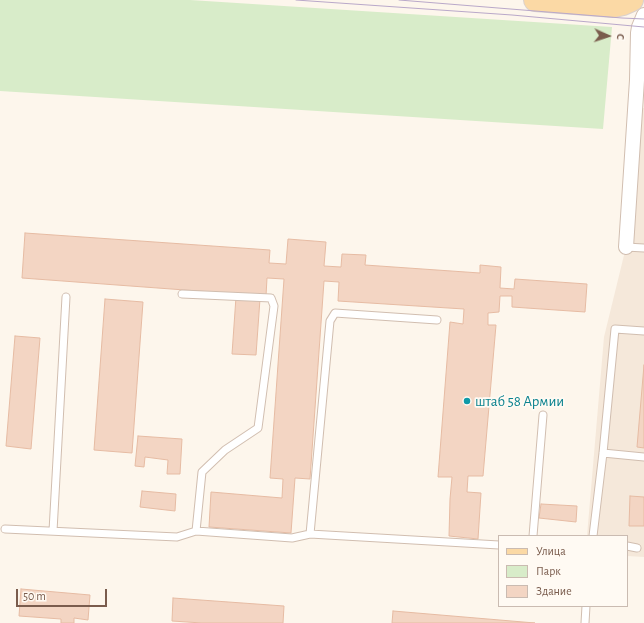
<!DOCTYPE html>
<meta charset="utf-8">
<style>
body{margin:0}
#map{position:relative;width:644px;height:623px;overflow:hidden;background:#fdf6ec;font-family:"Alegreya Sans",sans-serif}
canvas{display:block}
.legend{position:absolute;left:498px;top:535px;width:130px;height:72px;box-sizing:border-box;background:#fffaf3;border:1px solid #cabbb1;margin:0;padding:5px 7px;list-style:none;font-size:12px;color:#7a5c4d}
.legend li{display:flex;align-items:center;gap:8px;height:20px}
.legend b{width:20px;border:1px solid #cabbb1}
.north{position:absolute;left:588px;top:16px;width:40px;height:40px;-webkit-text-stroke:3px #fffaf3;paint-order:stroke;rotate:93deg;font-size:11px;font-weight:700;line-height:16px;text-align:center;color:#7a5c4d}
.north::after{content:'';display:block;margin:auto;width:14px;height:18px;background:#7a5c4d;clip-path:polygon(50% 0,100% 100%,50% 72%,0 100%)}
.scale{position:absolute;left:16px;top:589px;width:91px;height:18px;box-sizing:border-box;border:2px solid #7a5c4d;border-top:0;padding-left:5px;font-size:12px;line-height:14px;white-space:nowrap;color:#7a5c4d;-webkit-text-stroke:3px #fffaf3;paint-order:stroke}
</style>
<div id="map">
<canvas width="644" height="623"></canvas>
<ul class="legend">
<li><b style="height:5px;background:#fbd9a5"></b>Улица</li>
<li><b style="height:11px;background:#d8ecc9"></b>Парк</li>
<li><b style="height:11px;background:#f3d5c3"></b>Здание</li>
</ul>
<div class="north">С</div>
<div class="scale">50 m</div>
</div>
<script>
const ctx = document.querySelector('canvas').getContext('2d');
ctx.lineJoin = 'round';
function fill(path, color) { ctx.fillStyle = color; ctx.fill(path, 'evenodd'); }
const toPath = rows => new Path2D(rows.map(r => 'M' + r).join(''));
function trace(path, color, width, dash) { ctx.strokeStyle = color; ctx.lineWidth = width; ctx.lineCap = dash ? 'butt' : 'round'; ctx.setLineDash(dash || []); ctx.stroke(path); }
function write(font, color, halo, rows, align = 'center') {
  ctx.font = font + ' "Alegreya Sans",sans-serif'; ctx.lineWidth = 3.5; ctx.setLineDash([]); ctx.textBaseline = 'middle'; ctx.strokeStyle = halo; ctx.fillStyle = color; for (const [text, x, y, turn = 0] of rows) {
    ctx.save(); ctx.translate(x, y); ctx.rotate((+turn || 0) * Math.PI / 180); ctx.textAlign = isNaN(turn) ? turn : align; if (halo) ctx.strokeText(text, 0, 0); ctx.fillText(text, 0, 0); ctx.restore();
  }
}
const residential = toPath([
 [636,108,644,108,644,557,627,556,627,536,587,536,604,337,626,247]
]);
const green = toPath([
 [0,0,190,0,612,27,603,129,0,91]
]);
const building = toPath([
 [25,233,270,250,269,263,286,264,288,239,326,242,324,266,341,267,342,254,366,255,365,265,480,273,480,265,501,267,500,288,514,289,515,279,587,284,585,312,512,307,512,296,500,296,499,312,488,313,488,325,496,325,483,476,468,476,467,492,481,493,478,539,449,536,450,499,452,477,438,477,450,322,463,324,464,309,338,301,339,282,324,281,310,479,295,478,291,533,209,527,211,492,282,498,283,479,270,478,284,279,267,278,266,296,22,278,25,233],
 [236,297,260,299,256,355,232,354,236,297],
 [105,299,143,302,132,453,94,450,105,299],
 [15,336,40,338,31,449,6,446,15,336],
 [644,365,644,448,637,447,644,365],
 [138,436,182,439,180,474,167,474,168,460,145,457,144,467,135,466,138,436],
 [142,491,176,494,175,511,140,507,142,491],
 [630,496,644,497,644,526,629,526,630,496],
 [541,504,577,506,576,522,539,518,541,504],
 [21,589,90,595,88,620,74,618,74,623,61,623,61,619,19,616,21,589],
 [173,598,284,606,283,623,202,623,172,621,173,598],
 [393,611,535,623,392,623,393,611]
]);
const service = toPath([
 [626,247,644,248],
 [182,294,271,298,274,306,258,428,225,450,202,472,196,531],
 [603,453,644,457],
 [5,529,177,537,196,531,292,538,310,534,499,545],
 [53,531,66,297],
 [310,534,330,321,335,313,437,320],
 [533,536,543,415],
 [593,536,603,453,615,329,644,331],
 [627,546,637,548],
 [585,623,586,606]
]);
const minor = toPath([
 [626,247,637,80,638,33,639,27,644,15]
]);
const primary = toPath([
 [535,0,614,6,623,4,632,0]
]);
const tram = toPath([
 [296,0,512,15,644,27],
 [399,0,622,18,644,19]
]);
const markers = [
 [467,401,4,"#0f9aa8"]
];
const cultureNames = [
 ["штаб 58 Армии",475,401]
];
fill(residential, '#f5e8da');
fill(green, '#d8ecc9');
fill(building, '#f3d5c3');
trace(building, '#e6bba3', 1);
trace(service, '#d1beb0', 9);
trace(minor, '#d1beb0', 16);
trace(primary, '#dad1cd', 24);
trace(service, '#fff', 7);
trace(minor, '#fff', 14);
trace(primary, '#fbd9a5', 22);
trace(tram, '#b9a8c9', 1);
for (const [x, y, r, color] of markers) { const dot = new Path2D(); dot.arc(x, y, r, 0, 2 * Math.PI); ctx.fillStyle = color; ctx.fill(dot); trace(dot, '#fffaf3', 1.5); }
write('15px', '#0d838f', '#fffaf3', cultureNames, 'left');
</script>
